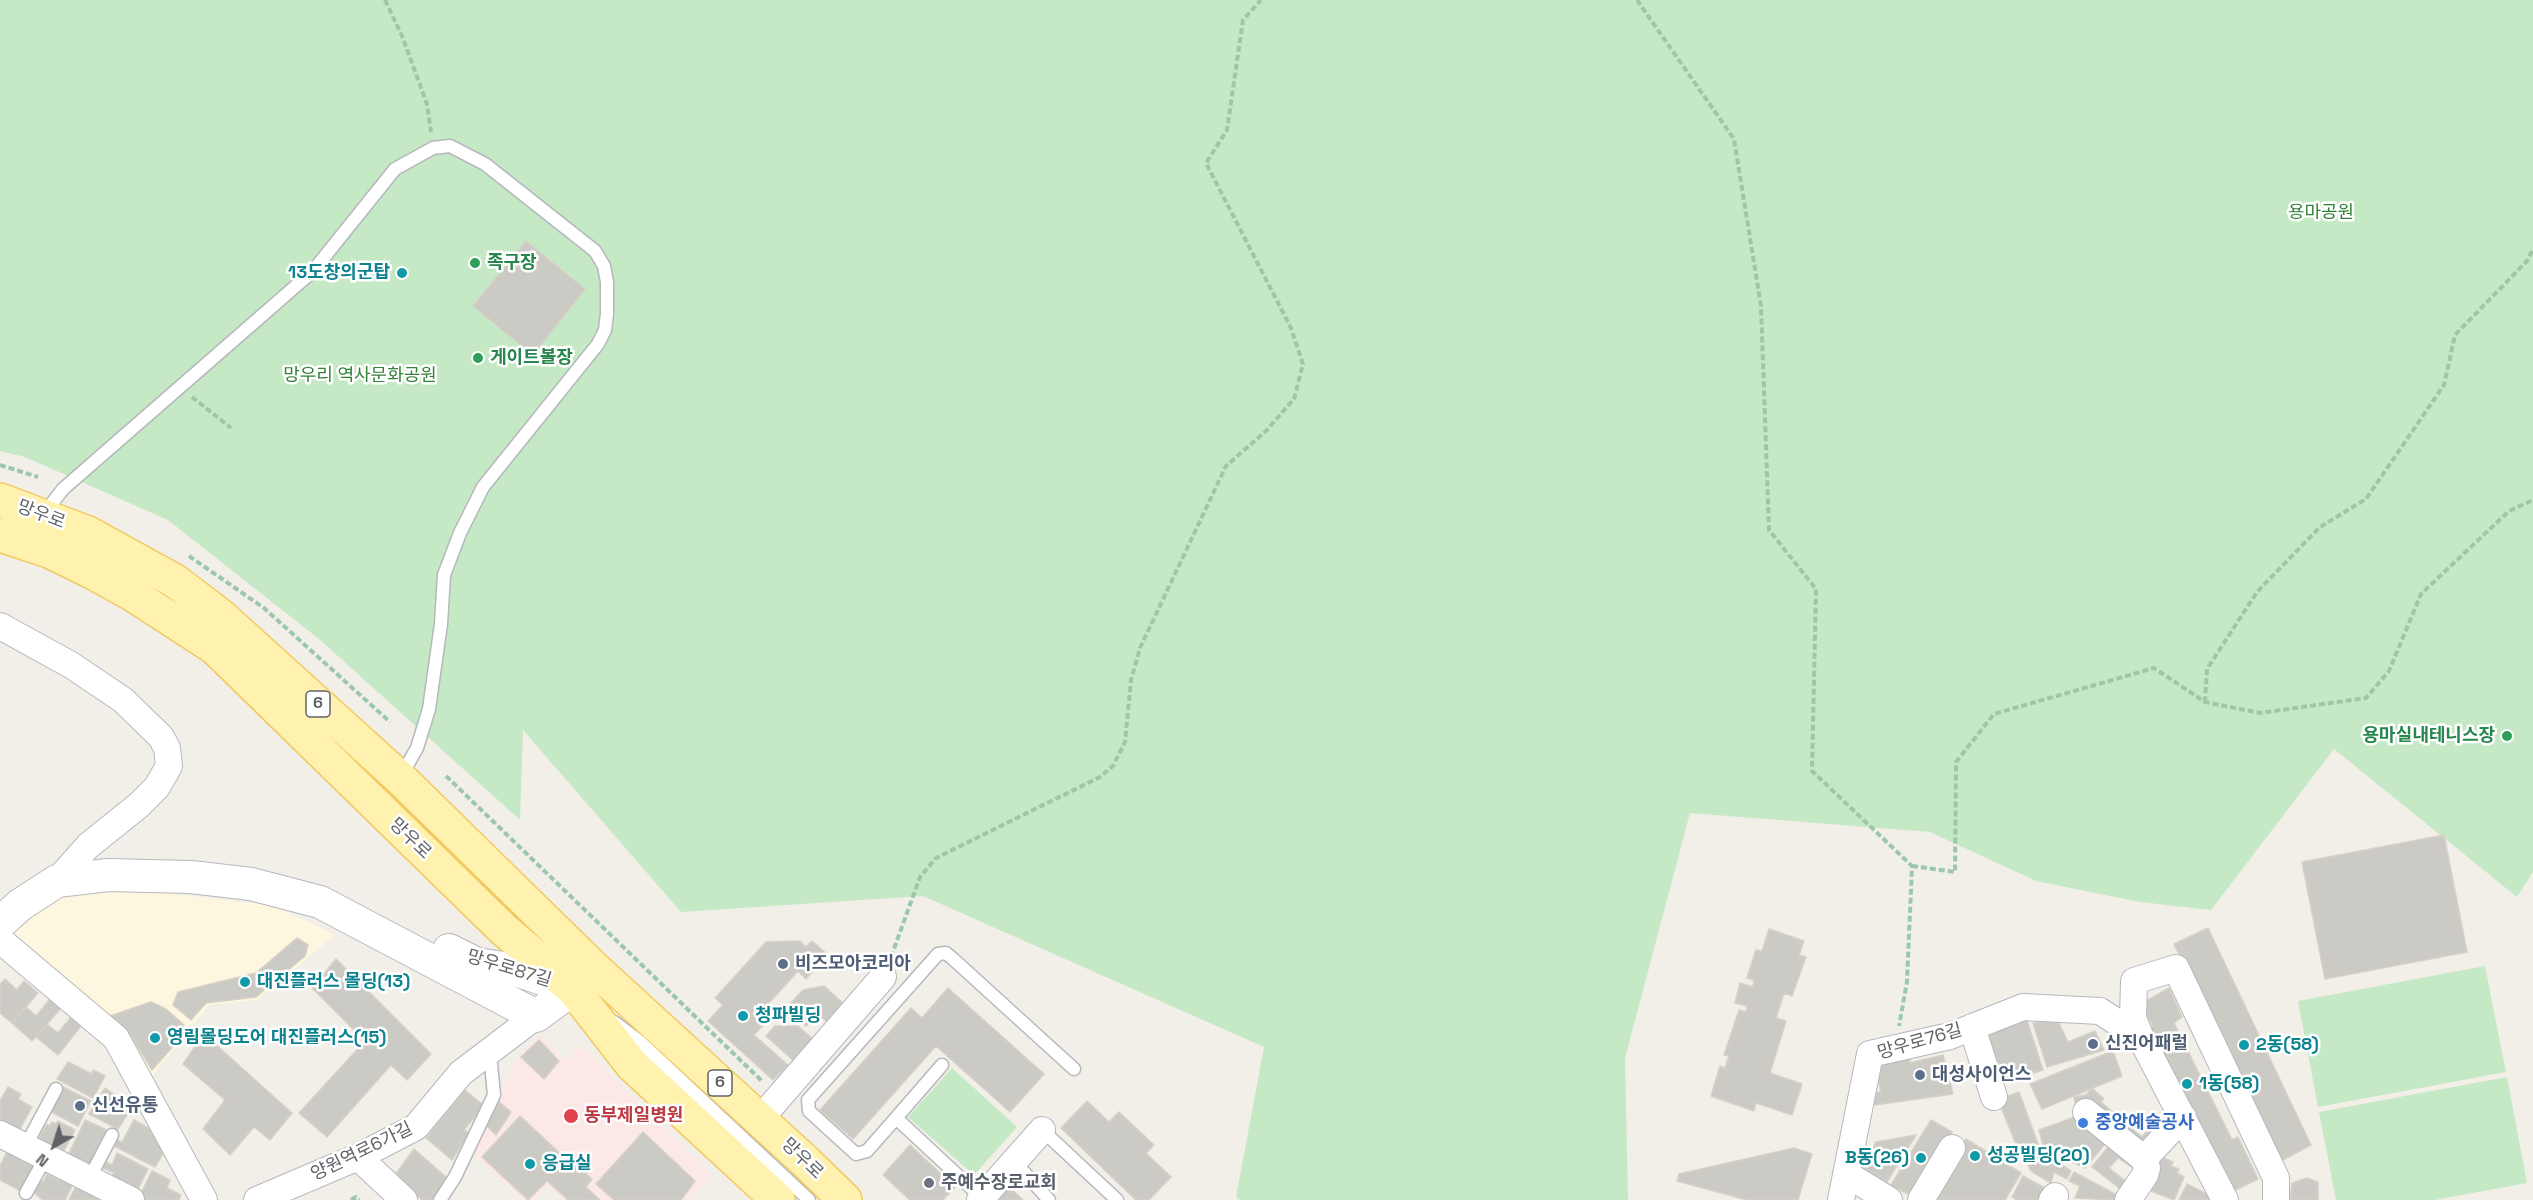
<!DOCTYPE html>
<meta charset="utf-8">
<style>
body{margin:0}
#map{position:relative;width:2533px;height:1200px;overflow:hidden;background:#f1efe8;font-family:"Space Grotesk",sans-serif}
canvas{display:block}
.north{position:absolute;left:24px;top:1116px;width:60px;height:60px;-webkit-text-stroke:4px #fff;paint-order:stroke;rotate:219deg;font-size:16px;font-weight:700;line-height:24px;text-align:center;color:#5f6368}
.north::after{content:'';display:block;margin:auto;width:21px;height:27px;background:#5f6368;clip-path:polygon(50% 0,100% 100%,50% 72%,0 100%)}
</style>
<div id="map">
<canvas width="2533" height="1200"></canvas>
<div class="north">N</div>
</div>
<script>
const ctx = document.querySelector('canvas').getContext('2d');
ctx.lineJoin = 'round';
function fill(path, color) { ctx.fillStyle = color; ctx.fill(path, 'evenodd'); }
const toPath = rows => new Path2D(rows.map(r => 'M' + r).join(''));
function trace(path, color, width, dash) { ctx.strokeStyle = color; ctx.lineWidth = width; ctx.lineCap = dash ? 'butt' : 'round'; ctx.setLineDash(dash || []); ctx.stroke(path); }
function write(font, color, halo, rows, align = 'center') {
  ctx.font = font + ' "Space Grotesk","Noto Sans KR",sans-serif'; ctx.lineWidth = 5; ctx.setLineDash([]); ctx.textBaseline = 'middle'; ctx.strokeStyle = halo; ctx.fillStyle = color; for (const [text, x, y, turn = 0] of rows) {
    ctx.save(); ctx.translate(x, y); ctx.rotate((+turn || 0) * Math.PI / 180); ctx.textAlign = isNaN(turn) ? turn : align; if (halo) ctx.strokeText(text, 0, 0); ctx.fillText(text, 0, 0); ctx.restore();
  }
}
const commercial = toPath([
 [88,887,133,889,275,906,335,935,257,1000,209,1005,152,1076,126,1036,96,1004,12,934,30,914,54,900]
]);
const medical = toPath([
 [540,1034,565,1061,581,1045,713,1176,690,1200,563,1200,547,1186,534,1200,523,1200,472,1153,519,1056]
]);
const green = toPath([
 [0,0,2533,0,2533,872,2517,897,2334,749,2211,910,2140,902,2036,881,1930,832,1690,813,1625,1058,1628,1200,1240,1200,1236,1197,1264,1047,923,896,681,912,523,730,520,820,319,639,168,520,25,457,0,451],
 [2485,966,2506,1072,2318,1107,2298,1001],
 [952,1068,1017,1127,974,1175,908,1117],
 [2507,1077,2527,1183,2435,1200,2336,1200,2319,1112]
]);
const building = toPath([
 [526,241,585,289,533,355,473,306,526,241],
 [2444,835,2467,952,2325,979,2302,862,2444,835],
 [2208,928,2311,1145,2281,1161,2174,944,2208,928],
 [1769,929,1804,941,1799,955,1806,957,1792,996,1784,993,1776,1018,1786,1021,1770,1073,1802,1084,1792,1115,1756,1103,1754,1111,1711,1096,1720,1066,1725,1068,1729,1056,1724,1055,1739,1010,1746,1012,1747,1006,1735,1003,1740,983,1753,987,1754,980,1747,978,1756,950,1762,951,1769,929],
 [297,938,308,945,305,956,256,997,206,1003,191,1020,173,1005,178,992,256,973,297,938],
 [800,941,806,947,812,941,828,955,806,979,798,971,769,1003,777,1010,754,1035,788,1065,773,1080,708,1021,723,1005,715,998,766,942,800,941],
 [336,959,431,1054,407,1080,391,1065,327,1137,299,1113,365,1041,312,988,336,959],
 [5,979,17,990,24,981,38,993,12,1023,0,1013,0,984,5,979],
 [824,986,846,1006,830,1024,817,1014,806,1026,786,1008,803,990,824,986],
 [948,988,1044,1074,1010,1112,936,1046,853,1139,820,1110,911,1008,922,1018,948,988],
 [2169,988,2182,1017,2174,1023,2232,1140,2238,1137,2258,1179,2231,1192,2142,1032,2153,1026,2141,1004,2169,988],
 [50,999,61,1008,32,1041,12,1023,26,1007,36,1016,50,999],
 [151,1002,166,1009,184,1025,176,1043,152,1070,130,1034,107,1017,151,1002],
 [2025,1014,2043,1070,2002,1083,1983,1028,2025,1014],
 [71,1017,81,1026,58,1055,36,1037,47,1024,58,1033,71,1017],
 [2057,1019,2068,1042,2095,1031,2104,1050,2047,1067,2033,1023,2057,1019],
 [775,1026,798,1026,814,1040,795,1062,766,1036,775,1026],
 [204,1034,292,1113,270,1140,254,1127,230,1155,203,1129,225,1100,183,1064,204,1034],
 [539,1040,559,1061,544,1079,521,1057,539,1040],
 [2113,1051,2122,1076,2042,1109,2030,1084,2113,1051],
 [1910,1052,1910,1063,1943,1055,1953,1094,1875,1105,1874,1094,1881,1091,1875,1068,1882,1066,1880,1058,1910,1052],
 [68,1062,92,1074,93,1070,105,1076,93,1098,57,1079,68,1062],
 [8,1087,21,1094,18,1099,32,1107,18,1133,0,1124,0,1101,8,1087],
 [63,1087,91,1101,78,1126,50,1111,63,1087],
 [105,1088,132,1107,118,1129,89,1114,105,1088],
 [2092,1088,2104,1099,2101,1102,2142,1137,2156,1119,2168,1129,2144,1157,2076,1109,2074,1097,2086,1095,2092,1088],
 [465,1090,484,1106,464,1130,469,1133,452,1160,426,1138,465,1090],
 [2019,1092,2040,1149,2021,1156,1998,1100,2019,1092],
 [1087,1101,1109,1122,1119,1112,1154,1145,1146,1153,1171,1177,1149,1200,1136,1200,1061,1128,1087,1101],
 [499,1102,511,1112,496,1135,487,1126,499,1102],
 [2083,1114,2111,1137,2085,1168,2044,1149,2039,1130,2083,1114],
 [520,1116,581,1173,583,1171,592,1179,586,1187,600,1200,568,1200,547,1181,528,1200,482,1157,520,1116],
 [85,1120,107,1130,87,1169,67,1158,85,1120],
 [134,1120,161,1135,157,1143,166,1148,155,1167,114,1146,117,1140,122,1142,134,1120],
 [1931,1120,1952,1132,1912,1196,1891,1185,1931,1120],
 [58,1121,75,1130,60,1158,37,1142,47,1124,50,1126,52,1122,56,1124,58,1121],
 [643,1132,695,1181,681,1200,614,1200,596,1184,643,1132],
 [1916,1135,1887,1182,1862,1167,1876,1142,1916,1135],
 [2115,1138,2139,1172,2118,1158,2109,1168,2128,1183,2123,1191,2092,1167,2115,1138],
 [1966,1139,2021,1173,2005,1200,1931,1200,1966,1139],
 [910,1145,955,1187,943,1200,910,1200,883,1175,910,1145],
 [9,1148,23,1155,22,1160,33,1165,21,1191,0,1180,0,1166,9,1148],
 [1794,1148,1812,1154,1798,1200,1747,1200,1677,1181,1679,1174,1794,1148],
 [414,1149,447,1178,433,1200,422,1200,395,1175,414,1149],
 [2042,1152,2071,1171,2067,1179,2054,1172,2051,1183,2031,1171,2024,1157,2042,1152],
 [117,1153,148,1169,136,1193,110,1180,114,1173,101,1167,104,1161,112,1165,117,1153],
 [2161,1157,2173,1162,2171,1166,2179,1169,2177,1173,2184,1177,2174,1200,2146,1189,2161,1157],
 [152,1171,170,1180,167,1188,181,1195,179,1200,145,1200,139,1197,152,1171],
 [2074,1172,2117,1195,2114,1200,2075,1198,2080,1186,2069,1181,2074,1172],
 [47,1174,60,1181,62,1178,73,1184,65,1200,43,1200,33,1192,39,1180,43,1182,47,1174],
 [2023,1176,2052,1192,2048,1200,2017,1200,2012,1197,2023,1176],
 [2307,1178,2318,1182,2318,1200,2290,1200,2292,1183,2307,1178],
 [1005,1183,1023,1200,990,1200,1005,1183],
 [2187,1184,2215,1198,2214,1200,2179,1200,2187,1184],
 [76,1186,103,1200,69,1200,76,1186]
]);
const path = toPath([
 [385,0,402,36,427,104,431,132],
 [1637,0,1734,139,1761,306,1769,530,1816,589,1812,771,1912,866,1907,982,1899,1026],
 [192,397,231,428],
 [0,465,38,477],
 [189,556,264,608,390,722],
 [2205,702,2207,669,2257,592,2320,527,2366,499,2444,385,2455,335,2527,261,2533,249],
 [446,776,763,1082],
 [1912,866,1955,872,1956,762,1994,714,2154,668,2205,702,2260,713,2366,698,2389,671,2421,594,2509,511,2533,500],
 [891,957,920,877,936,858,1100,777,1113,766,1125,742,1131,680,1140,648,1226,466,1266,431,1294,399,1303,364,1291,328,1206,163,1227,130,1243,20,1261,0],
 [351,1200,356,1197,359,1200]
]);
const service = toPath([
 [43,515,63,489,313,271,395,169,433,148,450,146,485,164,595,251,604,266,607,282,607,314,605,330,598,344,483,487,460,533,444,575,441,624,429,709,417,748,401,776],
 [614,1022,639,1041,809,1200],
 [896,1118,942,1065],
 [1042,1130,1117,1200],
 [25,1147,56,1089],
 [1014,1161,1049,1200],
 [89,1179,112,1135],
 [26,1193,46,1157],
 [982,1198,896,1118,867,1151,856,1154,809,1111,808,1100,938,954,946,953,952,958,1074,1069],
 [440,1200,455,1177,494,1095,491,1064,487,1053]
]);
const minor = toPath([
 [0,626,71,665,123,700,161,737,167,748,169,766,157,787,139,805,88,846,57,881],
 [0,940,116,1038,204,1200],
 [1972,1027,1994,1097],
 [2141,1038,2133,1018,2134,981,2176,968,2276,1178,2276,1200],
 [2086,1112,2144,1159,2183,1117],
 [760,1119,883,977],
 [0,1134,131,1200],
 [358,1157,404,1200],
 [1848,1175,1889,1200],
 [257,1200,358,1157,416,1127,461,1073,536,1016],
 [980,1200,1042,1130],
 [1841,1200,1870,1054,1950,1036,2023,1007,2100,1011,2141,1038,2225,1200],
 [1921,1200,1952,1148],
 [2052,1200,2055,1196],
 [2128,1200,2145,1175,2147,1168,2144,1159]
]);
const tertiary = toPath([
 [0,923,20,905,57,881,108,875,191,877,251,884,320,902,536,1016,573,989,591,970],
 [449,950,477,964,516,970,572,989]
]);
const primary = toPath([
 [0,500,88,533,175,581,221,616,400,778,594,968,806,1162,845,1200],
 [0,535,49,551,92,572,132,594,215,648,503,929,573,989,632,1065,778,1200]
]);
const markers = [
 [475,263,6,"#2e9e5b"],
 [402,273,6,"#0f9aa8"],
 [478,358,6,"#2e9e5b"],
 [2507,736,6,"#2e9e5b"],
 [783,964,6,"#5c6f8a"],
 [245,982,6,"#0f9aa8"],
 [743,1016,6,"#0f9aa8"],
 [155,1038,6,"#0f9aa8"],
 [2093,1044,6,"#5c6f8a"],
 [2244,1045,6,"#0f9aa8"],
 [1920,1075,6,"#5c6f8a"],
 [2187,1084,6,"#0f9aa8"],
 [80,1106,6,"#5c6f8a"],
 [571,1116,8,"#e0444e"],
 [2083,1123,6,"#3f7fe0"],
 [1975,1156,6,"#0f9aa8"],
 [1921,1158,6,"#0f9aa8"],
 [530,1164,6,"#0f9aa8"],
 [929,1183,6,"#6b7280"]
];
const shields = [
 [318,704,24],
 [720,1083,24]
];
const shieldNames = [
 ["6",318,704],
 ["6",720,1083]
];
const parkNames = [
 ["용마공원",2321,213],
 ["망우리 역사문화공원",360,376]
];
const leisureNames = [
 ["족구장",487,263],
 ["게이트볼장",490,358],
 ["용마실내테니스장",2495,736,"right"]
];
const cultureNames = [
 ["13도창의군탑",390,273,"right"],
 ["대진플러스 몰딩(13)",257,982],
 ["청파빌딩",755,1016],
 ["영림몰딩도어 대진플러스(15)",167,1038],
 ["2동(58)",2256,1045],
 ["1동(58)",2199,1084],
 ["성공빌딩(20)",1987,1156],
 ["B동(26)",1909,1158,"right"],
 ["응급실",542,1164]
];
const streetNames = [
 ["망우로",41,515,21],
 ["망우로",410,839,44],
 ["망우로87길",509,969,17],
 ["망우로76길",1920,1042,-16],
 ["양원역로6가길",362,1152,-26],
 ["망우로",802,1159,44]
];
const serviceNames = [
 ["비즈모아코리아",795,964],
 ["신진어패럴",2105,1044],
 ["대성사이언스",1932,1075],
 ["신선유통",92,1106]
];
const healthNames = [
 ["동부제일병원",584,1116]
];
const shopNames = [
 ["중앙예술공사",2095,1123]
];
const worshipNames = [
 ["주예수장로교회",941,1183]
];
fill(commercial, '#fef7e0');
fill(medical, '#fce8e6');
fill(green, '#c5e8c5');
fill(building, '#cccac5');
trace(building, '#d6d1c6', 1.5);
trace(service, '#b5b8bc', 15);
trace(minor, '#b5b8bc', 28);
trace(tertiary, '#b5b8bc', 34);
trace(primary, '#f2c960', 36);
trace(path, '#9cc7a9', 4, [6, 3]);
trace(service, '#fff', 12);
trace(minor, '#fff', 26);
trace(tertiary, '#fff', 32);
trace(primary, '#fff2af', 33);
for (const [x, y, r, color] of markers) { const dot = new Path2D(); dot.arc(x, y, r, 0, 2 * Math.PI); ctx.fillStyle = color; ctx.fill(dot); trace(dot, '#fff', 2); }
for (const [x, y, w] of shields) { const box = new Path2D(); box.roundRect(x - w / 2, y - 13, w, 26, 4.5); ctx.fillStyle = '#fff'; ctx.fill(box); trace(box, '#5f6368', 1.5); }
write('bold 16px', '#5f6368', null, shieldNames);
write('18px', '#348238', '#fff', parkNames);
write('bold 18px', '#27864d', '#fff', leisureNames, 'left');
write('bold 18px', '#0d838f', '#fff', cultureNames, 'left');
write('18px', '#5f6368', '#fff', streetNames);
write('bold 18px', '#4e5e75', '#fff', serviceNames, 'left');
write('bold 18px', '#be3a42', '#fff', healthNames, 'left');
write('bold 18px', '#366cbe', '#fff', shopNames, 'left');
write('bold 18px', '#5b616d', '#fff', worshipNames, 'left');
</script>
